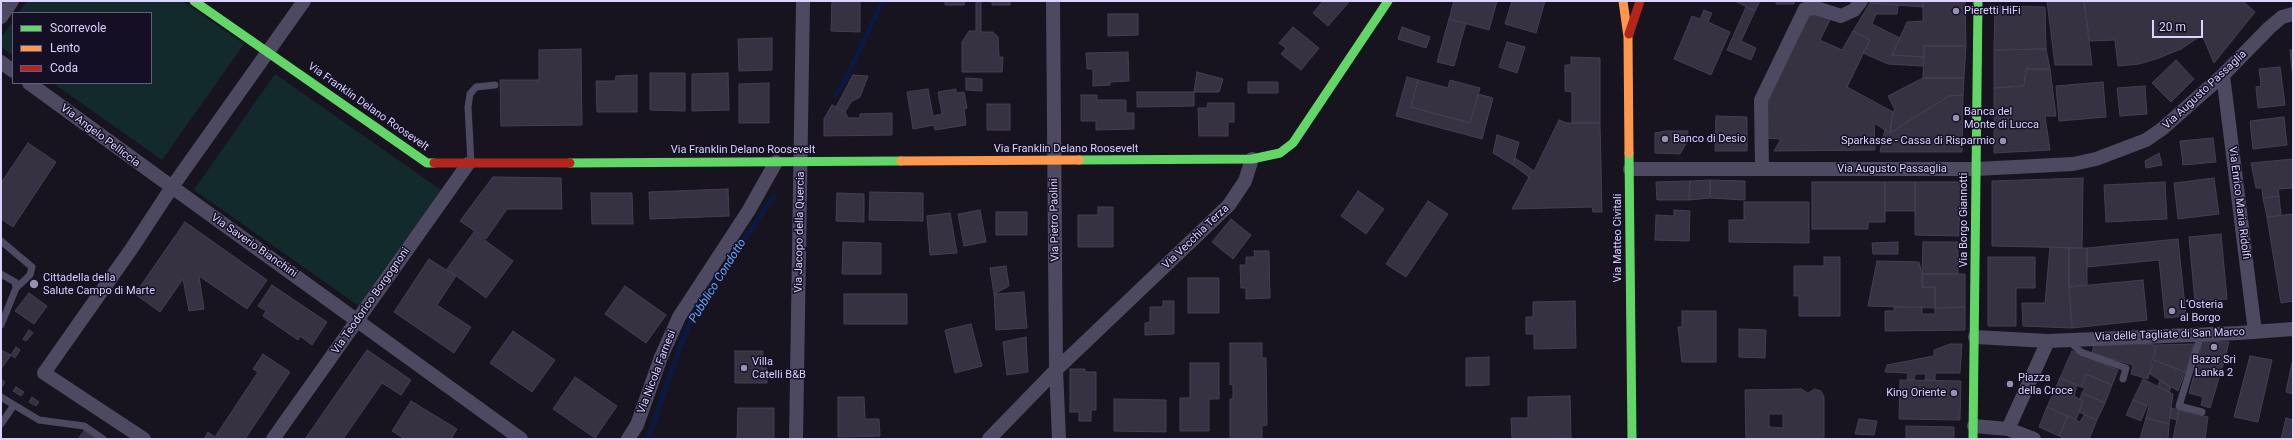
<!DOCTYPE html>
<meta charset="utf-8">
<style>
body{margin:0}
#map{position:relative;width:2294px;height:440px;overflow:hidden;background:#171420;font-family:Roboto,sans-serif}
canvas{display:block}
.frame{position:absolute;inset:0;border:2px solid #dcd3ff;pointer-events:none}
.legend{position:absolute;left:12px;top:12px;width:140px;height:72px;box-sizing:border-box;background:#140f25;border:1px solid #645d7c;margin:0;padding:5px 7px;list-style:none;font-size:12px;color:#dcd3ff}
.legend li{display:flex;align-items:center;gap:8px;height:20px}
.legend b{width:20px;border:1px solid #645d7c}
.scale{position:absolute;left:2152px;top:20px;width:51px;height:18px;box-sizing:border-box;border:2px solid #dcd3ff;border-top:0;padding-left:5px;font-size:12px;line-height:14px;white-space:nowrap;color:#dcd3ff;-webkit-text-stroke:3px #140f25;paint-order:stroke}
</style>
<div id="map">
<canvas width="2294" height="440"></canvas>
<div class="frame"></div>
<ul class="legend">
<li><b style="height:5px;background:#63d668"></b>Scorrevole</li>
<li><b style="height:5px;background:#ff974d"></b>Lento</li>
<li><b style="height:5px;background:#b3261e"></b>Coda</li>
</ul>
<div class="scale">20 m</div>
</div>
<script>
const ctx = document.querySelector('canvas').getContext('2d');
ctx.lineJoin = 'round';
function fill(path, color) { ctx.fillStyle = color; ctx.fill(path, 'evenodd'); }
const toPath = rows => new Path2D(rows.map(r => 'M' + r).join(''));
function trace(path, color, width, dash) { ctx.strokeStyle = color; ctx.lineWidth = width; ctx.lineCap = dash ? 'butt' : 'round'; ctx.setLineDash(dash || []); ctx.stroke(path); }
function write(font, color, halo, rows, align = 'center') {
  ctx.font = font + ' Roboto,sans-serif'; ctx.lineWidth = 3; ctx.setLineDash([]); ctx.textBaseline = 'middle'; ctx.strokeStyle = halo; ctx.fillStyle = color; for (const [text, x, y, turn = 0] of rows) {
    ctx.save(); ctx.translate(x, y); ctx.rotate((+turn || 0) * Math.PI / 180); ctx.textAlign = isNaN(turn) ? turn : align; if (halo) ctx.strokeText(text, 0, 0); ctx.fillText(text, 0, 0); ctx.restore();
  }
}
const green = toPath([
 [27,1,182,1,244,44,162,160,53,83,151,83,151,13,18,13],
 [13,21,13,55,1,47,1,38],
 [275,74,441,190,359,306,194,190]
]);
const stream = toPath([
 [836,95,846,78,883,1],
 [648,439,680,347,695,311,774,196]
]);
const building = toPath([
 [832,1,860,1,860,32,831,31,832,1],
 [945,1,973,1,965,1,964,5,945,5,945,1],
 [976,1,981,1,981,32,993,32,998,37,999,57,1003,57,1002,72,962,72,962,42,969,31,976,31,976,1],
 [992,1,1010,1,1010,5,992,5,992,1],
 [1323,1,1348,1,1349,2,1328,26,1313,13,1323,1],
 [1454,1,1497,1,1489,30,1449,19,1454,1],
 [1512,1,1545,1,1536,33,1505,24,1512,1],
 [1735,1,1760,1,1755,11,1735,1],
 [1776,1,1794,1,1794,4,1776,4,1776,1],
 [1871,1,1923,1,1923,7,1870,3,1871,1],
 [1923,1,1965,1,1966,46,1924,46,1924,57,1892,55,1907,22,1923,21,1923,1],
 [2047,1,2084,1,2092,65,2055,65,2047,1],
 [2084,1,2243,1,2255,12,2214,63,2202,35,2181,49,2159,58,2139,64,2118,66,2115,40,2090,41,2084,1],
 [1870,3,1898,5,1897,14,1876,14,1872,24,1900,38,1892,55,1924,57,1923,66,1888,64,1863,53,1870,40,1853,31,1870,3],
 [1995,6,2045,7,2046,49,1994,50,1995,6],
 [1746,7,1755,11,1741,41,1756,48,1751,60,1727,50,1746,7],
 [1704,10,1712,13,1708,22,1730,32,1711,75,1674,59,1692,16,1700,19,1704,10],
 [1808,10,1830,20,1820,40,1842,50,1853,31,1870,40,1847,87,1893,112,1890,133,1874,123,1875,150,1774,151,1781,139,1765,138,1765,92,1808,10],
 [1108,14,1138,14,1138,35,1108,36,1108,14],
 [1449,19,1466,23,1454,66,1437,62,1449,19],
 [1293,27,1319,48,1301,70,1281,54,1286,48,1279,43,1293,27],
 [1402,27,1430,37,1426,48,1398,39,1402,27],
 [772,38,772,70,739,71,738,39,772,38],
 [1507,42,1525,47,1517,73,1499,67,1507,42],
 [1924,46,1966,46,1964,78,1923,78,1924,46],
 [581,49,582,125,501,126,500,80,539,80,539,50,581,49],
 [2046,49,2050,69,2026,69,2024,86,1994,88,1994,50,2046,49],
 [2290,50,2293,50,2293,80,2290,50],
 [1128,52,1129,81,1110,82,1110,85,1093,86,1093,69,1087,69,1086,53,1128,52],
 [1571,57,1600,58,1600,123,1572,123,1572,92,1565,91,1565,65,1571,65,1571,57],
 [2176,60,2194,79,2171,102,2152,83,2176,60],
 [2280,67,2285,105,2258,108,2256,87,2261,86,2259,69,2280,67],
 [2026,69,2050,69,2056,116,2045,116,2050,150,1994,153,1994,88,2024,86,2026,69],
 [1197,72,1223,79,1219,92,1194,92,1197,72],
 [650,73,685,73,685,111,650,110,650,73],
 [728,73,729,110,692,111,692,74,728,73],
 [637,75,637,112,597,112,596,81,615,81,616,76,637,75],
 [853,75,868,76,860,97,851,102,845,112,836,107,853,75],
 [1407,77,1418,80,1411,107,1470,123,1478,94,1493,98,1482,139,1396,116,1407,77],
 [966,78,982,79,982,91,966,90,966,78],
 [1923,78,1964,78,1963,95,1949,96,1890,133,1893,112,1895,110,1888,96,1923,78],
 [1418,80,1448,88,1450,80,1480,88,1470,123,1411,107,1418,80],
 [1248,82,1278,82,1278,93,1248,93,1248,82],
 [2103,82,2106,117,2059,121,2056,86,2103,82],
 [769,83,769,123,739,123,739,84,769,83],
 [2145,86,2147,114,2120,116,2117,88,2145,86],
 [928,89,933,116,942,114,938,92,956,89,956,93,964,92,967,108,964,109,966,125,935,130,934,125,913,129,907,92,928,89],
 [1137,92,1194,92,1194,106,1137,107,1137,92],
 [1081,95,1097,95,1097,100,1126,100,1126,113,1134,113,1134,129,1096,130,1096,121,1081,121,1081,95],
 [1963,95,1962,152,1880,152,1885,129,1890,133,1949,96,1963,95],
 [1208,103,1234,103,1234,122,1228,122,1228,136,1199,136,1198,108,1207,108,1208,103],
 [987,104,1010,104,1010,130,987,130,987,104],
 [832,105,845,112,848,118,860,118,860,114,892,113,892,135,824,136,824,119,832,105],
 [1716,116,1747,117,1747,151,1715,151,1716,116],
 [2284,117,2287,145,2253,149,2250,121,2284,117],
 [1559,120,1567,123,1600,123,1602,212,1593,212,1592,207,1512,209,1529,177,1513,165,1515,158,1534,171,1559,120],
 [1666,131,1688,131,1687,142,1680,154,1655,153,1655,133,1666,131],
 [1497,135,1519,142,1513,165,1493,153,1497,135],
 [2213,138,2216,162,2183,165,2180,141,2213,138],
 [28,143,56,162,13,227,1,219,1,183,28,143],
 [2159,153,2162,165,2146,168,2145,161,2159,153],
 [2293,159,2293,188,2278,189,2279,196,2263,198,2262,188,2256,188,2251,163,2293,159],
 [493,177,561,178,562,209,507,209,486,239,460,221,493,177],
 [2083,178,2082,248,1992,246,1992,181,2083,178],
 [2214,178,2219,214,2178,219,2174,183,2214,178],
 [1710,180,1745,181,1745,200,1710,198,1710,180],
 [1710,180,1710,198,1689,200,1690,181,1710,180],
 [1690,181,1689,200,1657,200,1656,182,1690,181],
 [1812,182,1885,182,1885,222,1868,222,1868,229,1812,229,1812,182],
 [1885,182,1915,182,1915,211,1885,211,1885,182],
 [1915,182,1960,182,1959,236,1915,235,1915,182],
 [2165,182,2167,219,2106,222,2104,185,2165,182],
 [728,189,729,216,650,219,649,192,728,189],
 [1358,191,1384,209,1366,234,1341,216,1358,191],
 [870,192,923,193,923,221,869,220,870,192],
 [591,193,632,193,633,224,592,224,591,193],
 [837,193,864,194,864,222,836,221,837,193],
 [2279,196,2281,215,2267,217,2263,198,2279,196],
 [1428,201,1448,214,1406,277,1386,264,1428,201],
 [1744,202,1809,202,1809,243,1729,242,1729,220,1744,220,1744,202],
 [1098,207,1113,207,1113,247,1078,247,1078,215,1098,215,1098,207],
 [980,210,986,242,964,246,958,214,980,210],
 [1674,210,1690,211,1689,241,1655,240,1656,215,1674,216,1674,210],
 [996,212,1027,212,1027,235,996,235,996,212],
 [950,213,957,253,930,255,927,216,950,213],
 [2293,214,2293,301,2281,303,2267,217,2293,214],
 [1231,219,1251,235,1233,259,1212,242,1231,219],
 [185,222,267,280,247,309,199,276,204,309,189,311,183,279,160,312,135,294,185,222],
 [474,232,513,261,486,298,447,269,474,232],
 [2221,234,2227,299,2195,302,2189,237,2221,234],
 [2178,239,2186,316,2165,318,2159,260,2087,267,2087,248,2178,239],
 [843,242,881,243,881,274,842,274,843,242],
 [1898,242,1898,254,1873,254,1872,243,1898,242],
 [1923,242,1958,242,1958,274,1922,274,1923,242],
 [2050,247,2069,248,2069,287,2072,328,2023,326,2022,303,2045,303,2050,247],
 [2069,248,2087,248,2087,285,2069,287,2069,248],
 [1254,251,1269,251,1270,298,1246,299,1246,288,1241,288,1240,265,1246,265,1246,257,1255,257,1254,251],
 [1824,257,1840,257,1840,316,1799,316,1799,296,1794,296,1794,266,1824,266,1824,257],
 [1988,257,2035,257,2035,288,2016,288,2016,326,1988,326,1988,257],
 [429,259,456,276,437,305,471,327,454,353,394,312,429,259],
 [1877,261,1919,262,1922,274,1922,287,1935,287,1935,308,1868,306,1877,261],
 [1006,266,1009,286,994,294,990,268,1006,266],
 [1922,274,1965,274,1965,307,1935,308,1935,287,1922,287,1922,274],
 [1188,278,1219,278,1219,313,1188,313,1188,278],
 [2143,280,2147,320,2072,328,2069,287,2143,280],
 [272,285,327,322,312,345,300,336,298,340,263,316,266,311,258,306,272,285],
 [625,286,666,315,646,343,605,314,625,286],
 [1024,292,1027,328,996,330,994,294,1024,292],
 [29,293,47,306,34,324,15,311,29,293],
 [844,294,907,294,907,324,844,324,844,294],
 [1163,301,1174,301,1174,334,1145,335,1145,323,1150,322,1150,307,1163,307,1163,301],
 [1575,301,1576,348,1534,349,1534,334,1526,334,1526,317,1533,317,1533,302,1575,301],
 [1894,307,1922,307,1922,314,1935,314,1935,308,1965,307,1965,330,1885,331,1885,311,1894,311,1894,307],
 [1682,311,1716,311,1716,362,1682,362,1678,327,1682,327,1682,311],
 [971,324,982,366,955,373,945,330,971,324],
 [1739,329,1766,330,1765,358,1739,357,1739,329],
 [29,330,33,333,26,341,23,339,29,330],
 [513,331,555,360,532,392,490,363,513,331],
 [1026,337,1028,372,1007,375,1003,342,1026,337],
 [2095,340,2156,345,2148,379,2131,374,2133,365,2092,353,2095,340],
 [2202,341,2229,342,2223,365,2199,357,2202,341],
 [1230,343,1262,343,1262,358,1266,358,1267,425,1262,426,1262,439,1230,439,1230,399,1233,399,1233,384,1230,385,1230,343],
 [1950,344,1962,344,1960,373,1935,373,1935,380,1925,380,1926,374,1915,374,1914,380,1907,380,1908,373,1885,372,1887,365,1934,356,1934,350,1950,344],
 [2194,344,2185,372,2154,360,2156,345,2194,344],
 [16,347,20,350,15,358,11,355,16,347],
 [1,350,11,355,1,369,1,350],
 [367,350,411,380,401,395,382,383,343,439,305,439,367,350],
 [735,351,763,351,762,368,767,368,767,383,735,383,735,351],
 [2072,351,2118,370,2112,385,2086,374,2081,387,2060,378,2072,351],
 [263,354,290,372,245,439,204,439,208,432,215,437,258,372,253,369,263,354],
 [2250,356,2272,360,2258,422,2234,417,2250,356],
 [1489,357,1489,385,1466,386,1466,358,1489,357],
 [2199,357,2223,365,2210,408,2201,405,2203,397,2189,393,2199,357],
 [2293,358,2293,394,2286,392,2293,358],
 [2154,360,2185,372,2178,391,2150,374,2154,360],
 [1190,363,1219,363,1219,399,1209,399,1209,431,1180,431,1180,398,1190,398,1190,363],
 [1070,369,1085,369,1085,372,1096,372,1096,410,1091,410,1091,421,1079,421,1079,412,1070,412,1070,369],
 [2086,374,2112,385,2105,403,2082,393,2085,388,2081,387,2086,374],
 [575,377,617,406,595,438,553,409,575,377],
 [2060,378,2077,385,2074,396,2083,401,2076,420,2047,407,2060,378],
 [1,379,5,382,2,387,1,387,1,379],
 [2143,379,2173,394,2169,424,2146,418,2149,406,2133,400,2143,379],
 [1900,380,1961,381,1960,420,1899,419,1900,380],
 [2160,380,2171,387,2169,392,2158,386,2160,380],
 [16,387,24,392,21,396,13,391,16,387],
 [1801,389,1808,393,1815,389,1821,391,1824,397,1824,439,1746,439,1745,390,1801,389],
 [1769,414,1783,414,1783,428,1769,427,1769,414],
 [2082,393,2105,403,2097,420,2079,412,2083,401,2080,399,2082,393],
 [1570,396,1571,438,1512,439,1511,418,1528,418,1528,397,1570,396],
 [32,397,39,402,36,406,29,402,32,397],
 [838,397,864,397,865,419,879,419,880,436,838,437,838,397],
 [1114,399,1166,400,1166,432,1114,431,1114,399],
 [2133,400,2147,406,2141,421,2126,415,2133,400],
 [411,401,457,429,451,439,405,439,392,431,411,401],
 [2047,407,2068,416,2059,436,2039,427,2047,407],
 [738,408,774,408,774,439,737,439,738,408],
 [2171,408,2179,410,2177,420,2170,418,2171,408],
 [2179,410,2208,417,2205,439,2173,439,2179,410],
 [2084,415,2097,420,2089,439,2066,439,2059,436,2068,416,2080,422,2084,415],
 [2146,418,2169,424,2168,439,2140,439,2146,418],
 [2286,418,2293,420,2293,439,2281,439,2286,418],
 [1859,419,1877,421,1874,435,1855,434,1859,419],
 [1906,426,1954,427,1954,439,1906,439,1906,426],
 [84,431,96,439,78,439,84,431]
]);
const lane = toPath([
 [471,163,468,107,470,94,476,87,495,85],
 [1,241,32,267,30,275,16,288],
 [1,274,15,282,16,288,1,325],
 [2201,334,2179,406,2202,412],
 [2069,341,2081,352,2126,368,2123,379],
 [1,397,39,420,84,426,103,439],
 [1,424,14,405]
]);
const street = toPath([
 [304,1,172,187,521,439],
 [1053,1,1056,370,1059,439],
 [1,17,12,1],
 [1,62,13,71],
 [2223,75,2255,332],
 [29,83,172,187,132,248,44,373,144,439],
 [1630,169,1976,169,2073,164,2096,159,2146,140,2162,129,2223,75,2269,28,2282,17,2293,14],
 [1762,169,1761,100,1805,9,1816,8,1841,16,1854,10,1861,1],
 [1975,337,2048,341,2239,333,2293,329],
 [1974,426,2008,429,2048,341],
 [2008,429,2034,439],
 [273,439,468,164],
 [628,439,637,425,661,357,679,317,749,210,776,162],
 [796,439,803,1],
 [989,439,1056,370,1229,205,1245,181,1252,159]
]);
const fast = toPath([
 [194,1,427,163,434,163],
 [1629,153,1632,439],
 [1079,160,1252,159,1280,153,1293,143,1388,1],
 [570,163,901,161],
 [1973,439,1978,1]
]);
const slow = toPath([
 [1623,1,1628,37,1629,153],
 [901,161,1079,160]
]);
const jam = toPath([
 [1629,34,1640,1],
 [434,163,570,163]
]);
const markers = [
 [1956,11,4,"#9790b1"],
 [1956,118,4,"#9790b1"],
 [1665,139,4,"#9790b1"],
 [2003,141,4,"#9790b1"],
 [34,284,5,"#9790b1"],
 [2172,311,4,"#9790b1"],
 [2214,347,4,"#9790b1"],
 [744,368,4,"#9790b1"],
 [2010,384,4,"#9790b1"],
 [1954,393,4,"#9790b1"]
];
const poiNames = [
 ["Pieretti HiFi",1964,11],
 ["Banca del",1964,112],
 ["Monte di Lucca",1964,125],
 ["Banco di Desio",1673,139],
 ["Sparkasse - Cassa di Risparmio",1995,141,"right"],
 ["Cittadella della",43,278],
 ["Salute Campo di Marte",43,291],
 ["L‘Osteria",2180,305],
 ["al Borgo",2180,318],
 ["Bazar Sri",2214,360,"center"],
 ["Lanka 2",2214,373,"center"],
 ["Villa",752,362],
 ["Catelli B&B",752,375],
 ["Piazza",2018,378],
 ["della Croce",2018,391],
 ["King Oriente",1946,393,"right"]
];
const streetNames = [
 ["Via Augusto Passaglia",2205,90,-43],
 ["Via Franklin Delano Roosevelt",368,107,35],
 ["Via Angelo Pelliccia",100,136,37],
 ["Via Franklin Delano Roosevelt",1066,149],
 ["Via Franklin Delano Roosevelt",743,150],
 ["Via Augusto Passaglia",1892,169],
 ["Via Enrico Maria Ridolfi",2239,203,83],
 ["Via Pietro Paolini",1055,220,-91],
 ["Via Borgo Giannotti",1964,220,-90],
 ["Via Jacopo della Quercia",800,232,-89],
 ["Via Vecchia Terza",1196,237,-44],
 ["Via Matteo Civitali",1618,238,-90],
 ["Via Saverio Bianchini",254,246,35],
 ["Via Teodorico Borgognoni",371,301,-55],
 ["Via delle Tagliate di San Marco",2170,335,-2],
 ["Via Nicola Farnesi",657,372,-69]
];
const waterNames = [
 ["Pubblico Condotto",718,281,-58]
];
fill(green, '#132a2d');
trace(stream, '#0b1940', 5);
fill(building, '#363242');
trace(building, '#443e54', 1);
trace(lane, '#4c4961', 7);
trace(street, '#4c4961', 14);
trace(fast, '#63d668', 9);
trace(slow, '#ff974d', 9);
trace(jam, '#b3261e', 9);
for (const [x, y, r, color] of markers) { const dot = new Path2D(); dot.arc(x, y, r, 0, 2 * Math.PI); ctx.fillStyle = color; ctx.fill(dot); trace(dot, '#140f25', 1.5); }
write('11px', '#dcd3ff', '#140f25', poiNames, 'left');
write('11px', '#dcd3ff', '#140f25', streetNames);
write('italic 12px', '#62a9fe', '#140f25', waterNames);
</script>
